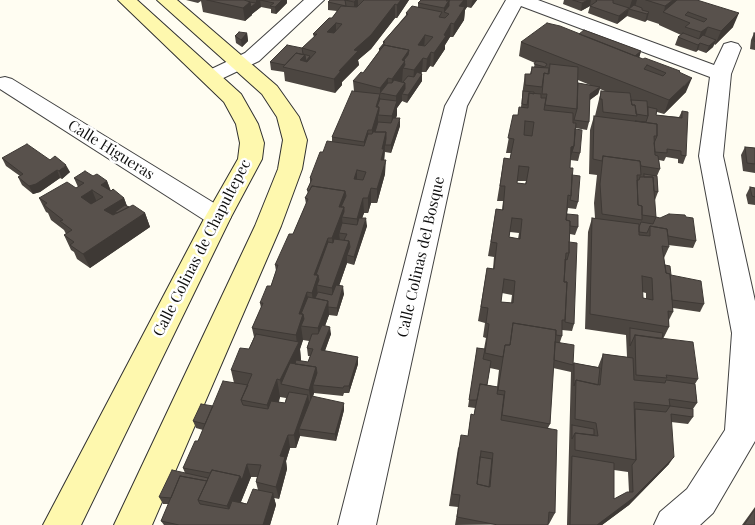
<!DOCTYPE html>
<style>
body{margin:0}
canvas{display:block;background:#fffdf2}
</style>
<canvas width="755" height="525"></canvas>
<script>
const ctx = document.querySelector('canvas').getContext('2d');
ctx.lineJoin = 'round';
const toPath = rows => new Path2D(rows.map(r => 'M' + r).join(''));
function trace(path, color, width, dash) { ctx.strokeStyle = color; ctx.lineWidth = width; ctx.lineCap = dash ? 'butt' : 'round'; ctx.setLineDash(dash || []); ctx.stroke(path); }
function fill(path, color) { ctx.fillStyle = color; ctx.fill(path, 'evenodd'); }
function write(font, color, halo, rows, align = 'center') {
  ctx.font = font + ' "Playfair Display",serif'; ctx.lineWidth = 5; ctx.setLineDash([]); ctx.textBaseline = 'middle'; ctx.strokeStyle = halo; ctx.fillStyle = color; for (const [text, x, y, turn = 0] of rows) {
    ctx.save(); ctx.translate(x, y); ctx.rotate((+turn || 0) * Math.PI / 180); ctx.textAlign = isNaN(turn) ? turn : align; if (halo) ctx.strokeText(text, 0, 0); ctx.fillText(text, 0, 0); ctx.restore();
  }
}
const street = toPath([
 [304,0,324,0,259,61,217,81,210,83,203,81,200,77,203,73,245,53,304,0],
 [506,0,538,0,714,65,724,44,731,42,738,44,741,48,731,74,723,156,755,301,755,441,713,513,700,525,654,525,660,512,687,489,725,430,732,333,699,156,710,77,521,6,467,106,376,525,338,525,445,106,506,0],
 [5,77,12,79,227,211,231,217,227,223,218,226,209,223,0,89,0,78,5,77]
]);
const secondary = toPath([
 [118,0,137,0,241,94,258,124,264,143,262,159,231,217,81,525,43,525,205,217,238,159,240,143,236,124,224,102,118,0],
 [157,0,177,0,277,86,299,117,307,140,302,169,281,226,152,525,114,525,255,226,278,169,283,140,277,117,262,94,157,0]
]);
const wall = toPath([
 [186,0,287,0,287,3,276,14,271,13,271,9,261,7,252,14,252,15,245,21,203,12,201,1,198,3],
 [330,0,409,0,397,18,395,18,371,49,358,60,359,65,342,82,342,85,335,93,285,81,284,72,271,70,270,62,302,48,314,37,313,34,332,18,337,11,328,10,328,2],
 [421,0,477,0,471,8,467,7,465,10,464,20,453,37,450,37,445,45,445,49,433,67,430,66,426,72,422,72,421,73,422,74,422,81,407,103,402,101,397,108,397,115,396,118,400,126,391,153,385,152,385,151,384,160,385,174,377,203,371,203,368,213,364,213,362,218,367,226,354,265,347,263,339,286,344,294,337,316,329,315,325,326,331,334,325,351,358,357,358,364,349,393,344,393,343,396,314,393,313,396,344,410,336,441,300,436,296,448,290,448,286,461,287,469,279,499,274,498,276,505,270,525,164,525,161,521,169,504,163,504,159,497,185,473,183,468,198,441,203,430,196,428,193,421,213,406,234,383,231,370,249,349,254,337,252,328,261,308,260,303,271,286,276,271,275,265,293,234,306,204,305,198,308,194,307,190,310,184,310,178,323,152,332,142,332,137,354,91,353,81,363,73,379,51,379,49,383,44,383,42,406,15,406,13,418,7,418,3],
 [303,340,309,341,307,348,308,356,310,356,308,362,301,361,300,349],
 [280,397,286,398,285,403,279,402],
 [251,477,257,477,256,482,258,490,247,504,241,502],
 [564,0,697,0,733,27,715,45,714,44,713,47,706,53,698,50,696,52,675,45,678,37,681,35,659,25,659,24,647,20,645,22,627,16,617,24,588,13,590,6,581,11,563,4],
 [247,33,248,41,242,47,236,43,235,36],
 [754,33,755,33,755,50,750,49,751,40],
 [579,34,641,51,639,58,680,73,686,92,664,114,657,112,656,115,679,117,682,111,686,156,683,164,678,163,678,159,666,157,664,161,659,160,660,169,657,176,658,192,655,200,654,199,656,217,660,218,686,217,696,241,693,248,668,245,669,247,664,258,665,265,671,275,704,304,700,312,673,308,673,312,669,320,669,327,663,339,698,379,695,384,697,403,693,409,693,417,688,424,671,422,669,464,629,505,602,525,567,525,571,371,571,372,553,368,550,424,548,428,555,513,549,524,455,525,458,507,449,506,458,448,468,436,471,414,474,415,475,408,468,407,477,348,484,349,486,338,483,337,485,323,478,321,487,268,493,269,494,257,488,256,496,209,502,210,503,201,497,201,504,158,510,159,511,153,506,153,513,115,518,115,521,107,523,88,525,74,530,74,532,67,534,67,535,63,519,56,521,42],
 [578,80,590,85,578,83],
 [600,89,607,92,601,91,595,116,594,116,590,130,589,174,597,175,594,203,595,218,592,218,588,232,585,329,626,335,627,357,603,354,598,367,573,363,560,342,562,336,562,330,572,331,574,324,569,242,570,234,575,235,578,227,567,214,568,208,576,209,578,202,572,175,570,168,570,160,578,161,580,153,575,128,587,130,589,122,590,100,598,94],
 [517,181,526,181,525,184,517,183],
 [510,232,519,233,518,239,509,237],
 [642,292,646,293,646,299,643,298],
 [502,293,512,295,511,303,501,302],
 [490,368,499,370,497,387,487,385],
 [614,470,628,472,629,492,614,499],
 [745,147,755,148,755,173,743,171,741,155],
 [2,158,50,160,70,172,62,179,60,178,40,192,33,194,22,185,18,177,20,176,6,166],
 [93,176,107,181,111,191,124,198,127,206,129,207,145,213,150,227,90,268,77,259,74,252,71,250,64,235,66,234,64,230,51,220,48,213,46,212,39,198,76,188,78,187,74,178],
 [750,187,755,188,755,205,748,204,746,195],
 [755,507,755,525,742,525]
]);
const shadedWall = toPath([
 [256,0,270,0,260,0,261,7,252,14,252,15,245,21,243,8,250,2,256,3],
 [282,0,287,0,287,3,276,14,275,7],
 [356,0,358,0,358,11,354,8,354,2],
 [401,0,409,0,397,18,397,5],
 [447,0,456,0,444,12,444,8],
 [464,0,467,0,467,7,465,10,464,20,453,37,454,24,459,6],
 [473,0,477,0,471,8,472,1],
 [588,0,591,0,590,6,581,11,582,3],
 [632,0,637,0,634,10,629,9],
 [673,0,680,0,664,12,665,6],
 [395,4,395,18,371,49,358,60,359,65,342,82,342,85,335,93,334,79,339,71,354,50],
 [629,9,627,16,617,24,619,16],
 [649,12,647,20,645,22,647,14],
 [739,13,733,27,715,45,721,31],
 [336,23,336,36,327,32],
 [451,23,450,37,445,45,445,49,433,67,434,53,444,35],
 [708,27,703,40,697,44,701,32],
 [247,33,248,41,242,47,241,40],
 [425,35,424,49,418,45],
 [716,40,713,47,706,53,709,46],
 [700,43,698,50,696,52,698,45],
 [409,50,408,69,403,68,402,82,393,95,391,95,392,79,402,60],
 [641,51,639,58,629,61],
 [431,52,430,66,426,72,427,59],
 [305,55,310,56,311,64,300,60],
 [423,58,422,72,413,84,414,70],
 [422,74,422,81,407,103,408,95],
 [388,78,388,94,380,93,380,107,380,88],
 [692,78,686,92,664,114,669,100],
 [405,83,405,94,402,94,402,101,397,108,397,115,391,131,392,116,396,105,396,96],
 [600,87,598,94,588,101,590,94],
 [380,94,380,113,378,115,378,129,372,149,372,130,376,107],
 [400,118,400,126,391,153,391,145],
 [368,130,369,149,364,161,364,142],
 [386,132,386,145,385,145,384,164,381,160,382,149],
 [574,146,570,160,571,147],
 [386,160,385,174,377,203,377,189],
 [66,165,70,172,62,179,59,171],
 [57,170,60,178,40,192,33,194,29,186],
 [357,170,357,185,354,179],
 [107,181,112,195,101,185],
 [371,188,371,203,368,213,368,198],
 [92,190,98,205,87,211,81,197],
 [345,191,346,210,342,217,343,231,339,233,340,241,334,257,332,238,339,207],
 [124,198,129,212,115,212,117,220,104,210],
 [363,198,364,213,357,233,357,219],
 [145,213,150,227,90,268,83,254],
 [366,218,367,226,354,265,354,257],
 [328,238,329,257,317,285,318,300,313,304,312,293,314,275],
 [349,241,350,255,347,255,347,263,333,303,332,288],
 [343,286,344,294,337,316,337,308],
 [307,292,309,311,301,326,303,340,300,349,301,360,297,370,281,384,280,380,297,345,296,335,299,314],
 [328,301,329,315,319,342,318,328],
 [330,327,331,334,322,358,321,350],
 [358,357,358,364,349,393,349,386],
 [316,367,318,380,313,385,314,393,311,403,309,390],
 [277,379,280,397,271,422,267,405],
 [308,395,310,409,299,429,300,436,296,448,294,435],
 [344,403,344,410,336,441,335,434],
 [288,435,290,448,286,461,287,469,279,499,276,487,280,456],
 [674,457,669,464,629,505,602,525,597,525],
 [247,464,251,477,233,521,227,506,240,476],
 [273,493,276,505,270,525,263,525]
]);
const building = toPath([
 [207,0,244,0,250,2,243,8,207,0],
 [260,0,282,0,275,7,270,6,274,3,260,0],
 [330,0,345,0,346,6,328,2,330,0],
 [345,0,356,0,354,2,345,0],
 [364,0,401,0,397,5,395,4,371,35,354,50,358,51,339,71,341,71,334,79,283,67,296,53,305,55,300,60,307,62,316,52,302,48,317,34,313,34,329,18,332,18,341,6,357,7,364,0],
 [336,23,342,24,334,33,327,32,336,23],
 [421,0,447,0,446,1,449,1,444,8,418,3,421,0],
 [450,0,464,0,459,6,465,7,454,24,451,23,444,35,446,36,434,53,431,52,427,59,423,58,414,70,403,68,405,65,404,60,408,55,409,50,384,45,381,49,379,49,385,42,383,42,408,14,406,13,412,6,442,12,439,17,445,18,449,14,444,12,449,6,449,1,446,5,450,0],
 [425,35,433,37,425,46,418,45,425,35],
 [573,0,588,0,582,3,573,0],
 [596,0,613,0,613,3,629,8,619,16,590,6,597,1,596,0],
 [646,0,673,0,665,6,646,0],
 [677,0,697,0,739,13,721,31,708,27,701,32,685,27,690,23,663,12,677,0],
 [688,12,707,19,704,22,685,15,688,12],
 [249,2,256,3,251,7,250,2,249,2],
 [634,5,642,8,642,10,649,12,647,14,629,9,634,5],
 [547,23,560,26,643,59,645,58,680,71,679,72,692,78,669,100,521,42,547,23],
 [647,65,666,73,663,76,644,69,647,65],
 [584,30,641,51,635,56,579,34,584,30],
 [239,32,247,33,241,40,235,36,239,32],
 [683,33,699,39,703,35,716,40,709,46,700,43,698,45,678,37,683,33],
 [754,33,755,33,755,42,754,41,754,33],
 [287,45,302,48,303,54,310,56,306,61,305,55,296,53,285,65,270,62,287,45],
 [384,45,409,50,402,60,405,61,392,79,388,78,380,88,353,81,361,72,363,73,384,45],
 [536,61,543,62,547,64,545,67,534,64,536,61],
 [550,64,578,67,577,109,545,105,547,94,542,94,544,73,549,74,550,64],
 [532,67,549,68,548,74,544,73,542,87,525,85,525,74,531,74,532,67],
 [417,72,422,74,408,95,402,94,405,89,405,83,403,82,408,76,414,77,417,72],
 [394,80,405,83,396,96,380,93,388,83,392,83,394,80],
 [578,83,600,87,590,94,589,122,574,120,577,109,578,83],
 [352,91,380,94,376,107,379,107,372,130,368,130,364,142,332,137,352,91],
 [523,91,534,92,534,94,529,93,527,105,522,104,523,91],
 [601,91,630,93,632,105,635,105,637,116,603,112,602,99,600,99,601,91],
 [529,93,541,94,541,98,546,98,544,110,573,113,573,123,576,123,574,146,571,147,570,168,573,168,572,180,571,196,568,195,566,220,570,221,569,253,566,253,565,266,564,282,567,282,565,320,562,320,562,336,556,335,556,330,513,323,510,345,505,345,503,357,485,353,489,324,486,323,488,308,481,307,487,268,494,269,497,243,491,242,496,209,503,210,505,186,500,186,504,158,510,159,514,139,508,138,513,115,518,115,519,107,528,108,529,93],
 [525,121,534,122,532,136,524,135,525,121],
 [519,166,529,167,526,184,517,183,519,166],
 [512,218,522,219,520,239,509,237,512,218],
 [504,279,515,281,513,303,501,302,504,279],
 [380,99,397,101,392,116,378,115,379,111,379,107,377,107,380,99],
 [631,100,647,101,648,116,636,114,635,105,632,105,631,100],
 [648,107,657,109,656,115,682,118,682,111,688,112,686,156,681,155,681,151,667,149,667,153,655,152,654,143,657,136,657,124,635,121,646,122,648,116,648,107],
 [594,116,657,124,657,136,654,136,655,155,658,156,660,169,641,166,640,161,603,156,602,161,593,159,594,116],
 [393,118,400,118,391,145,385,145,386,139,386,132,375,132,378,122,391,123,393,118],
 [575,129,582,130,580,153,572,152,574,146,575,129],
 [373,132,386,132,382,149,384,149,381,160,386,160,377,189,371,188,368,198,363,198,357,219,342,217,344,212,344,207,341,207,346,196,345,191,312,186,309,191,307,190,312,179,310,178,320,152,323,152,327,141,364,146,368,134,372,134,373,132],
 [357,170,366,172,363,180,354,179,357,170],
 [27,144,50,160,55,156,66,165,59,171,57,170,36,184,29,186,18,177,23,174,2,158,27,144],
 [745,147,755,148,755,164,747,163,745,147],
 [603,156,640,161,641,175,637,175,638,205,642,206,642,220,602,214,600,184,603,156],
 [85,171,93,176,97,174,107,181,101,185,111,191,113,189,124,198,104,210,113,215,133,205,145,213,83,254,70,245,74,242,64,235,72,230,60,221,63,220,44,205,47,203,39,198,67,182,76,188,84,183,74,178,85,171],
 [92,190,103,197,91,204,81,197,92,190],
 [644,174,657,176,658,192,654,191,653,177,644,177,644,174],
 [572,175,580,176,578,202,570,200,571,196,572,175],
 [640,177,653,177,656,217,642,215,642,206,638,205,637,180,639,180,640,177],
 [312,186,345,191,339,207,344,207,332,238,328,238,314,275,318,275,312,293,307,292,299,314,303,314,296,335,252,328,263,303,260,303,267,286,271,286,278,265,275,265,289,234,293,234,308,199,305,198,312,186],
 [750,187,755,188,755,197,752,196,750,187],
 [125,205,129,207,117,213,115,212,125,205],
 [567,214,578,215,578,227,570,226,570,221,566,220,567,214],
 [669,214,685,215,686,217,693,218,696,241,668,236,667,229,650,226,647,233,639,232,639,227,641,222,653,224,656,217,660,218,669,214],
 [359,218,366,218,354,257,347,255,350,247,349,241,344,240,347,234,339,233,342,223,357,225,359,218],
 [592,218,639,224,639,235,650,236,650,226,667,229,669,247,662,246,666,273,670,274,673,312,668,311,669,327,590,314,592,218],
 [642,276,652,278,653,300,643,298,642,276],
 [334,239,349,241,332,288,317,285,319,280,318,275,316,275,328,242,333,243,334,239],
 [569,242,577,243,574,324,565,322,567,282,564,282,565,266,565,259,567,260,569,253,569,242],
 [665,265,670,266,671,275,701,281,704,304,672,300,670,274,666,273,665,265],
 [336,285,343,286,337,308,328,307,328,301,315,298,318,292,332,295,336,285],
 [308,297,328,301,318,328,301,326,304,319,303,314,301,314,308,297],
 [513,323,556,330,550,424,502,415,505,391,498,390,505,345,510,345,513,323],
 [322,325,330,327,321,350,358,357,349,386,344,386,343,388,313,385,317,373,316,367,295,364,296,360,308,362,313,349,307,348,312,334,318,334,322,325],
 [630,328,663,333,662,339,635,335,630,346,630,328],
 [256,334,299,342,280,380,277,379,267,405,241,400,252,374,231,370,240,348,249,349,256,334],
 [635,335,693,342,698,379,666,375,667,378,636,375,635,335],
 [555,342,574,345,573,365,554,360,555,342],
 [477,348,485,349,483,359,491,361,487,385,480,384,477,400,469,400,477,348],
 [603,354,633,358,634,380,665,383,666,380,695,384,697,403,669,399,670,406,634,402,636,460,575,450,575,433,598,436,596,423,575,419,576,380,600,385,603,354],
 [290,363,316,367,309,390,281,384,290,363],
 [574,363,600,368,598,385,576,380,574,386,574,363],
 [223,381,248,385,241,400,243,405,268,409,271,401,285,403,289,392,308,395,294,435,288,435,280,456,285,457,276,487,256,482,261,465,247,464,242,480,240,476,212,470,210,473,183,468,195,441,198,441,223,381],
 [480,384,498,387,497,394,504,395,501,420,557,430,555,513,549,512,548,525,498,525,457,517,460,495,452,494,461,435,468,436,471,414,474,415,480,384],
 [481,451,493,453,490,487,477,484,481,451],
 [312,396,344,403,335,434,299,429,312,396],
 [201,404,213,406,205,424,193,421,201,404],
 [670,406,693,409,693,417,671,414,674,457,633,498,597,525,570,525,572,456,614,463,614,499,627,492,633,492,632,465,636,460,635,409,666,412,670,406],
 [572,425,594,429,594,435,575,433,572,439,572,425],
 [480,457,492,459,489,487,477,484,480,457],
 [172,470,208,478,207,481,180,476,171,498,159,497,172,470],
 [212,470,240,476,227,506,198,500,212,470],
 [180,476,207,481,198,500,200,504,229,509,232,501,247,504,253,489,273,493,263,525,179,525,161,521,180,476],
 [755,509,755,525,744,525,755,509]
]);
const streetNames = [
 ["Calle Higueras",111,150,32],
 ["Calle Colinas de Chapultepec",202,248,-63],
 ["Calle Colinas del Bosque",421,257,-77]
];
trace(street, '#424242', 2);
trace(secondary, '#313131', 2);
fill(street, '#fff');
fill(secondary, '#fef8ae');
fill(wall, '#4c4641');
fill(shadedWall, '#3e3935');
fill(building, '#58514c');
trace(building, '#3e3935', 1);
write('15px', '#0f0f0f', '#fff', streetNames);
</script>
